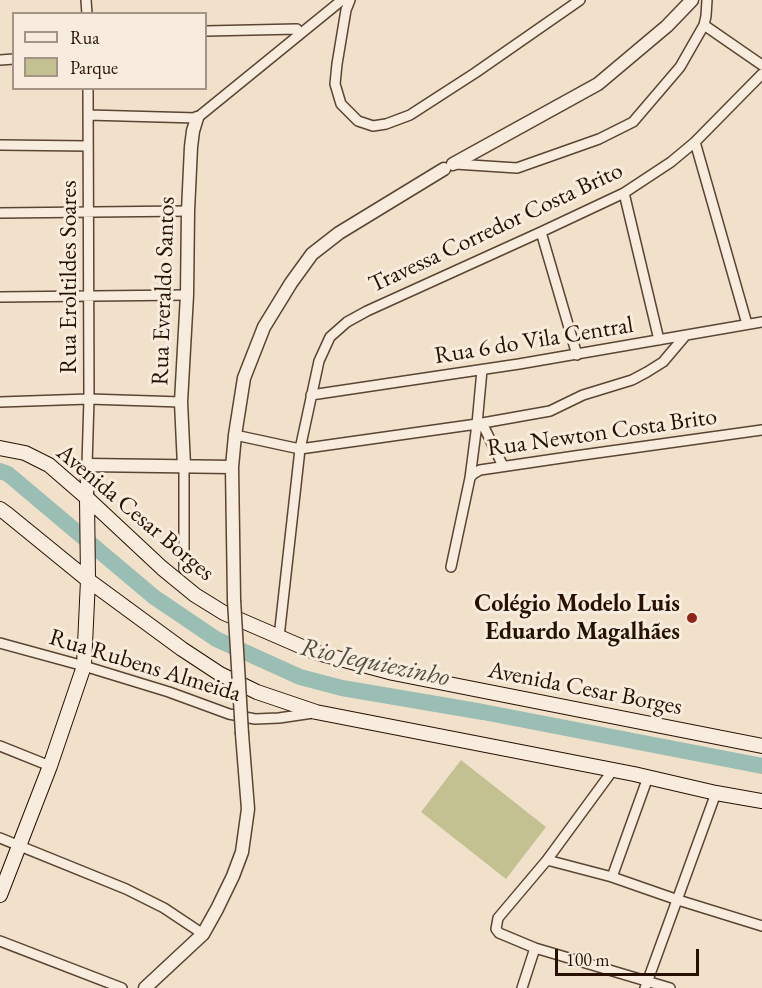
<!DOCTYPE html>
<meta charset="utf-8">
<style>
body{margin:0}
#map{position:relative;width:762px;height:988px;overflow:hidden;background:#f2e1ca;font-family:"EB Garamond",serif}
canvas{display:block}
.legend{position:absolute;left:12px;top:12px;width:195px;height:78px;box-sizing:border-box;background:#f7ecdd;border:2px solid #a49485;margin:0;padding:8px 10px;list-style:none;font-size:18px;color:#281000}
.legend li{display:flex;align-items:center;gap:12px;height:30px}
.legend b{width:30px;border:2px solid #a49485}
.scale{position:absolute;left:555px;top:949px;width:144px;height:27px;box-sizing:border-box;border:3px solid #281000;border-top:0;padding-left:8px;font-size:18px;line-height:21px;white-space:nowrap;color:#281000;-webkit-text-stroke:4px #f7ecdd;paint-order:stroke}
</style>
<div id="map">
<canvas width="762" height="988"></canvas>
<ul class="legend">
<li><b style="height:8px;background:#f7ecdd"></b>Rua</li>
<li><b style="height:16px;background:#c3c091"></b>Parque</li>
</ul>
<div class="scale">100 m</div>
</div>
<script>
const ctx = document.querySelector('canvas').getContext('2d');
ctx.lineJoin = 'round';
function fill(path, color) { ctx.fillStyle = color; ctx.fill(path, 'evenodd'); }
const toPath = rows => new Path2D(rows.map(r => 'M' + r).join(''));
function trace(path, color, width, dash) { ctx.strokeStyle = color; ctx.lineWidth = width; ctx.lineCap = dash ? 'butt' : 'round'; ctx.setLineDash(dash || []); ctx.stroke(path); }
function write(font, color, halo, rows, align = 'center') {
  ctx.font = font + ' "EB Garamond",serif'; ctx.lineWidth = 6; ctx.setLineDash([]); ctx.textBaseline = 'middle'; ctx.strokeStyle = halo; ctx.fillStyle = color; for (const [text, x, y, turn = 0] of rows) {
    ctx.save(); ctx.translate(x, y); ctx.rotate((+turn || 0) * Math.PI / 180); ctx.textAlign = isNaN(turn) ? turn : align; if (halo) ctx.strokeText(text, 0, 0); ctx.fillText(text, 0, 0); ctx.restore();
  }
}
const green = toPath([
 [461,760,546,827,506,879,421,812]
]);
const river = toPath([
 [0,471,8,474,154,597,216,639,300,677,342,688,483,712,762,766]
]);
const minor = toPath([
 [86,0,87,14],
 [350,0,346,10,337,64,335,84,341,104,358,121,373,126,386,124,410,115,475,73,580,0],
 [704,25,762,65],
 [206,31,297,29],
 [0,60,14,59],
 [88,115,197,118,342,0],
 [695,142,747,324],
 [0,145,88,146],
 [455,164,517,168,599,139,633,122,680,67,704,25,706,16,707,0],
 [624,193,659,340],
 [0,213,188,211],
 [541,232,577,355],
 [0,297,187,295],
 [311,395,519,364,762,322],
 [0,402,89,399,181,402],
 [482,423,503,466],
 [235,435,300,449,477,424,550,411,583,395,632,380,647,372,663,362,685,336],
 [87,465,89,399,88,88],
 [184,466,184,569],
 [470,478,477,424,482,370],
 [451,567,470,478,473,474,480,470,575,456,762,430],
 [279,637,300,449,319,361,330,337,347,322,367,311,541,232,624,193,671,162,695,142,762,74],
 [0,643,84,666,169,692,229,714,255,719,279,718,313,713],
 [0,746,50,766],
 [613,770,547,860,498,918,496,929,499,933,535,948,670,988],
 [0,838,126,889,164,908,203,934],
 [547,860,612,877,678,900,762,926],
 [612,877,648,777],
 [0,941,122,988],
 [522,988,535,948],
 [645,988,716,793]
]);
const tertiary = toPath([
 [453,164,598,84,667,26,692,0],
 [184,466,181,402,187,295,188,211,191,147,193,131,197,118],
 [87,498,87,465,232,467],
 [234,600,232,467,235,435,244,378,264,327,291,283,312,254,339,233,444,169],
 [145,988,203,934,217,909,233,876,242,852,248,809,242,734]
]);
const secondary = toPath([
 [0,448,25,453,49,465,87,498,162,568,195,595,224,613,314,652,393,673,762,746],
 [0,509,7,514,88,580,182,649,220,674,257,692,316,712,634,774,716,793,762,801],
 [0,895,50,766,84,666,88,580,87,498]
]);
const tertiaryBridge = toPath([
 [234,600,242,734]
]);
const markers = [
 [692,618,6,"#8f2418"]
];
const streetNames = [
 ["Travessa Corredor Costa Brito",496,228,-25],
 ["Rua Eroltildes Soares",69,277,-90],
 ["Rua Everaldo Santos",164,291,-88],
 ["Rua 6 do Vila Central",534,341,-9],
 ["Rua Newton Costa Brito",602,433,-8],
 ["Avenida Cesar Borges",135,513,40],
 ["Rua Rubens Almeida",145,666,17],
 ["Avenida Cesar Borges",585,689,11]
];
const poiNames = [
 ["Colégio Modelo Luis",680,604],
 ["Eduardo Magalhães",680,632]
];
const waterNames = [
 ["Rio Jequiezinho",375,663,12]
];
fill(green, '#c3c091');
trace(river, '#9bbeb4', 16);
trace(minor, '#5a4432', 12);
trace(tertiary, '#5a4432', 15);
trace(secondary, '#281000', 16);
trace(minor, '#f7ecdd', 9);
trace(tertiary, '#f7ecdd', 12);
trace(secondary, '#f7ecdd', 14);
trace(tertiaryBridge, '#5a4432', 15, []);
trace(tertiaryBridge, '#f7ecdd', 12);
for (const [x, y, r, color] of markers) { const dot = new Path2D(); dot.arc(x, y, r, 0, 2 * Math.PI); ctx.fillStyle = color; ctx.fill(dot); trace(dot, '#f7ecdd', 2); }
write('24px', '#281000', '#f7ecdd', streetNames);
write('bold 24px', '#281000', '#f7ecdd', poiNames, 'right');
write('italic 26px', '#504d3f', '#f7ecdd', waterNames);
</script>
